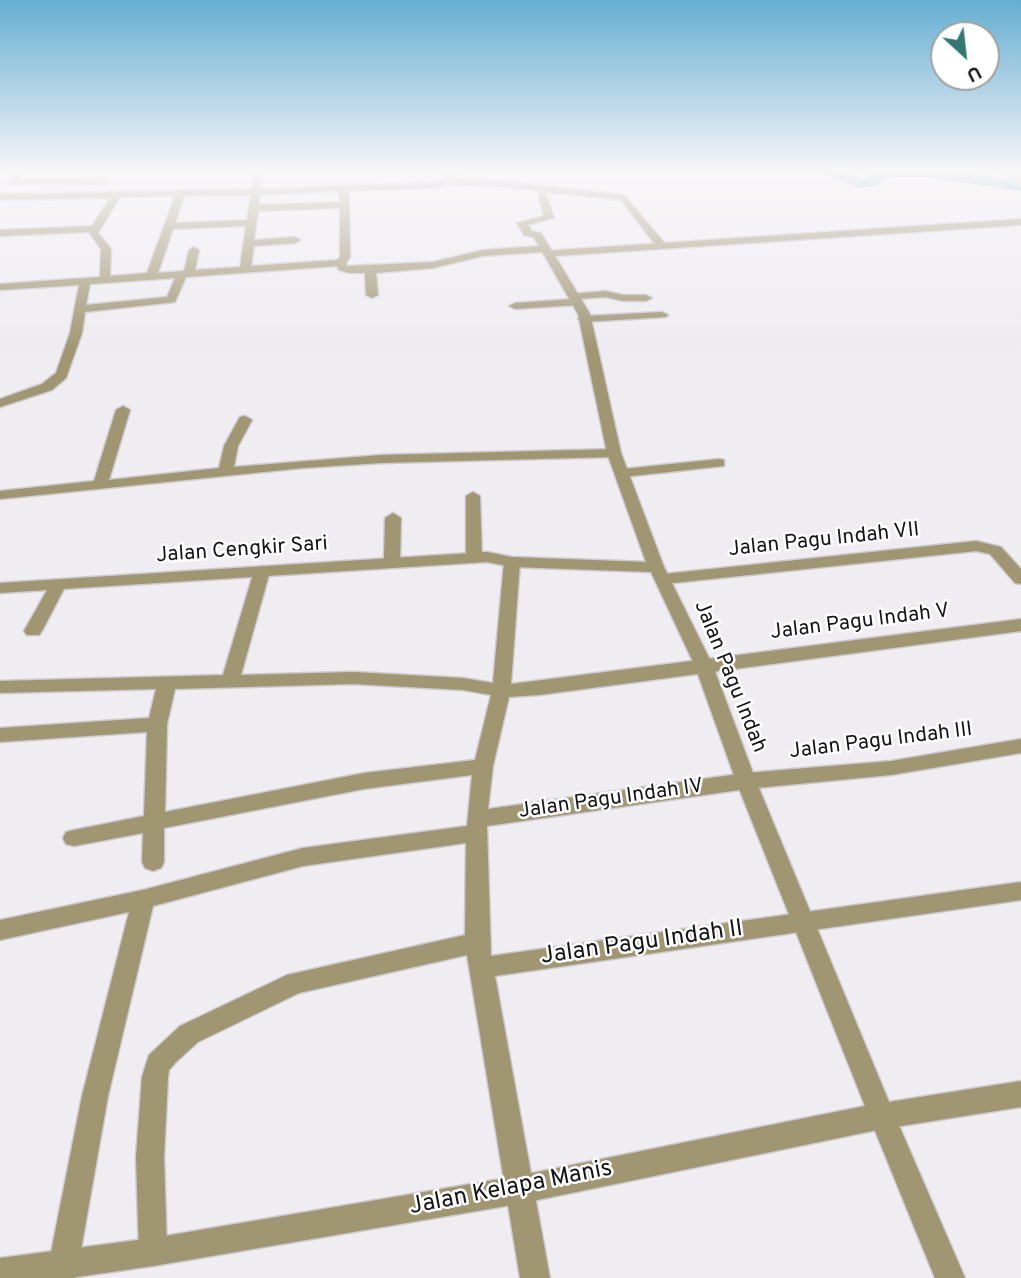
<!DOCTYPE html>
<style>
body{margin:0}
#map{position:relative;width:1021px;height:1278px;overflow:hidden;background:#efecf2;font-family:Overpass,sans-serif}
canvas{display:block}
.north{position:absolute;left:930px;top:21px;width:70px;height:70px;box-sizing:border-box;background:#fff;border:2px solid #a1a1a2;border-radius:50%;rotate:153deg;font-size:19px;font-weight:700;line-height:28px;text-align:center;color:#151416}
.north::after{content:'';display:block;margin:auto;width:24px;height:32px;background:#327973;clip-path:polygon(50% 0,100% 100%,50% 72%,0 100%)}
</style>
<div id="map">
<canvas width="1021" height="1278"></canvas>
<div class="north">U</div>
</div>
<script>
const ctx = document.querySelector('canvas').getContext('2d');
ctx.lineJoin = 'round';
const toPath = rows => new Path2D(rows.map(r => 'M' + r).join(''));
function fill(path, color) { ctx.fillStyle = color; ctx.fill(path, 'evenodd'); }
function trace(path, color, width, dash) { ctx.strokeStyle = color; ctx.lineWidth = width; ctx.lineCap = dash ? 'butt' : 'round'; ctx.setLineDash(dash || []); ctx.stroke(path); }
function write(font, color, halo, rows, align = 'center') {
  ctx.font = font + ' Overpass,sans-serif'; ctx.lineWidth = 5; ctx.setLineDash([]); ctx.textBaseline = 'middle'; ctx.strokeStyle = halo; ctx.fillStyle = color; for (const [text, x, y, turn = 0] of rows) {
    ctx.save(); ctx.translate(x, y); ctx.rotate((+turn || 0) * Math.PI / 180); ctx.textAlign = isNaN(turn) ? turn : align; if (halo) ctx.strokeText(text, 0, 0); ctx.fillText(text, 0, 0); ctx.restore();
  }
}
const river = toPath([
 [819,171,842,171,861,178,867,178,877,171,953,171,1021,181,1021,191,926,177,890,177,876,186,859,188,819,171]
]);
const minor = toPath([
 [255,171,263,171,261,189,436,182,444,180,448,171,457,171,453,179,492,180,624,195,667,246,658,248,621,200,545,192,554,218,528,225,532,231,541,233,553,253,552,255,544,255,542,252,483,256,433,268,376,273,378,295,372,298,366,295,365,273,349,273,339,270,337,266,186,277,175,302,85,312,82,333,66,378,52,390,0,407,0,399,42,384,56,373,70,333,79,285,0,290,0,284,100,277,101,249,89,232,0,236,0,230,92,226,110,198,0,200,0,194,252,189,255,171],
 [447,185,492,186,542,191,538,194,544,216,517,223,524,235,533,237,539,246,483,250,433,262,347,266,346,263,350,257,349,191,436,188,447,185],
 [339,191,340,202,259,205,260,195,339,191],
 [251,195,247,220,175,223,184,196,251,195],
 [175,196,147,273,110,276,111,249,98,233,120,197,175,196],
 [340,208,340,257,337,260,251,266,254,246,295,243,300,240,295,237,254,240,258,211,340,208],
 [246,226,240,267,195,270,199,250,194,247,189,250,184,271,158,273,173,229,246,226],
 [175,278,167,297,86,305,90,284,175,278],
 [1000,171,1010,171,1021,178,1021,185,1000,171],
 [17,176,21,179,107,178,111,181,107,184,10,184,10,180,17,176],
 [605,291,624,295,646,295,652,298,646,301,624,301,605,297,579,299,583,302,577,305,515,309,509,306,515,303,572,299,568,296,570,294,605,291],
 [662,312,668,315,666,317,584,322,578,319,584,316,662,312],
 [123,406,130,410,109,480,219,468,224,446,240,417,245,416,252,420,238,446,234,467,381,455,614,449,621,453,614,457,381,463,303,468,0,499,0,491,94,481,116,410,123,406],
 [719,459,724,460,724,466,623,477,616,473,623,469,719,459],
 [473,492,480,496,482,558,474,563,466,558,466,496,473,492],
 [393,513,401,518,400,561,392,566,384,561,385,518,393,513],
 [976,541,1001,547,1021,569,1021,584,1015,583,990,554,976,551,664,584,656,579,664,574,976,541],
 [512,557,520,562,511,684,1021,619,1021,631,539,695,509,697,493,766,488,809,746,773,891,761,1021,739,1021,753,891,775,746,789,487,826,491,956,1021,882,1021,900,495,976,550,1278,520,1278,467,955,299,993,198,1042,176,1062,169,1070,168,1077,164,1157,167,1252,163,1262,153,1266,143,1262,139,1252,136,1157,142,1077,149,1055,180,1026,287,975,465,935,466,843,303,866,153,906,108,1096,76,1278,46,1278,82,1096,129,912,0,940,0,920,143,890,303,848,467,826,472,775,364,789,164,828,164,862,161,868,153,871,145,868,142,862,143,833,74,846,66,844,63,838,66,832,74,830,144,816,147,732,0,742,0,728,149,718,156,689,0,693,0,681,223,675,254,571,262,566,270,571,241,675,353,672,463,678,493,683,504,562,512,557],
 [353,684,463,690,491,695,475,760,364,773,165,812,167,724,175,689,353,684],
 [58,580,66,585,42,631,39,635,27,635,24,631,50,585,58,580],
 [882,1103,891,1107,965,1278,935,1278,869,1116,873,1107,882,1103]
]);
const tertiary = toPath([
 [1021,219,1021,225,555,256,590,314,621,453,664,567,713,666,756,781,889,1102,1021,1081,1021,1107,882,1129,518,1204,153,1266,70,1278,0,1278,0,1258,153,1238,518,1176,865,1106,736,781,695,666,651,572,512,567,487,562,0,593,0,583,487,552,512,557,646,562,607,453,578,314,543,253,544,251,1021,219]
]);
const streetNames = [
 ["Jalan Pagu Indah VII",824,541,-6],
 ["Jalan Cengkir Sari",242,551,-4],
 ["Jalan Pagu Indah V",860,623,-7],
 ["Jalan Pagu Indah",729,677,68],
 ["Jalan Pagu Indah III",881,742,-7],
 ["Jalan Pagu Indah IV",611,800,-8]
];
const nearStreetnames = [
 ["Jalan Pagu Indah II",642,944,-8],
 ["Jalan Kelapa Manis",511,1189,-11]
];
fill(river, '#41a4af');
trace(minor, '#ccc9cf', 3);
trace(tertiary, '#ccc9cf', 3);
fill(minor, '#a09672');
fill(tertiary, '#a09672');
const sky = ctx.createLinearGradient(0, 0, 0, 350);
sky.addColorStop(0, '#65aed1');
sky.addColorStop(0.49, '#f8f6f9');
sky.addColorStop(1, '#f8f6f900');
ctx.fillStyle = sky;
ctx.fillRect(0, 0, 1021, 350);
write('21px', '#151416', '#fff', streetNames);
write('24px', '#151416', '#fff', nearStreetnames);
</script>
